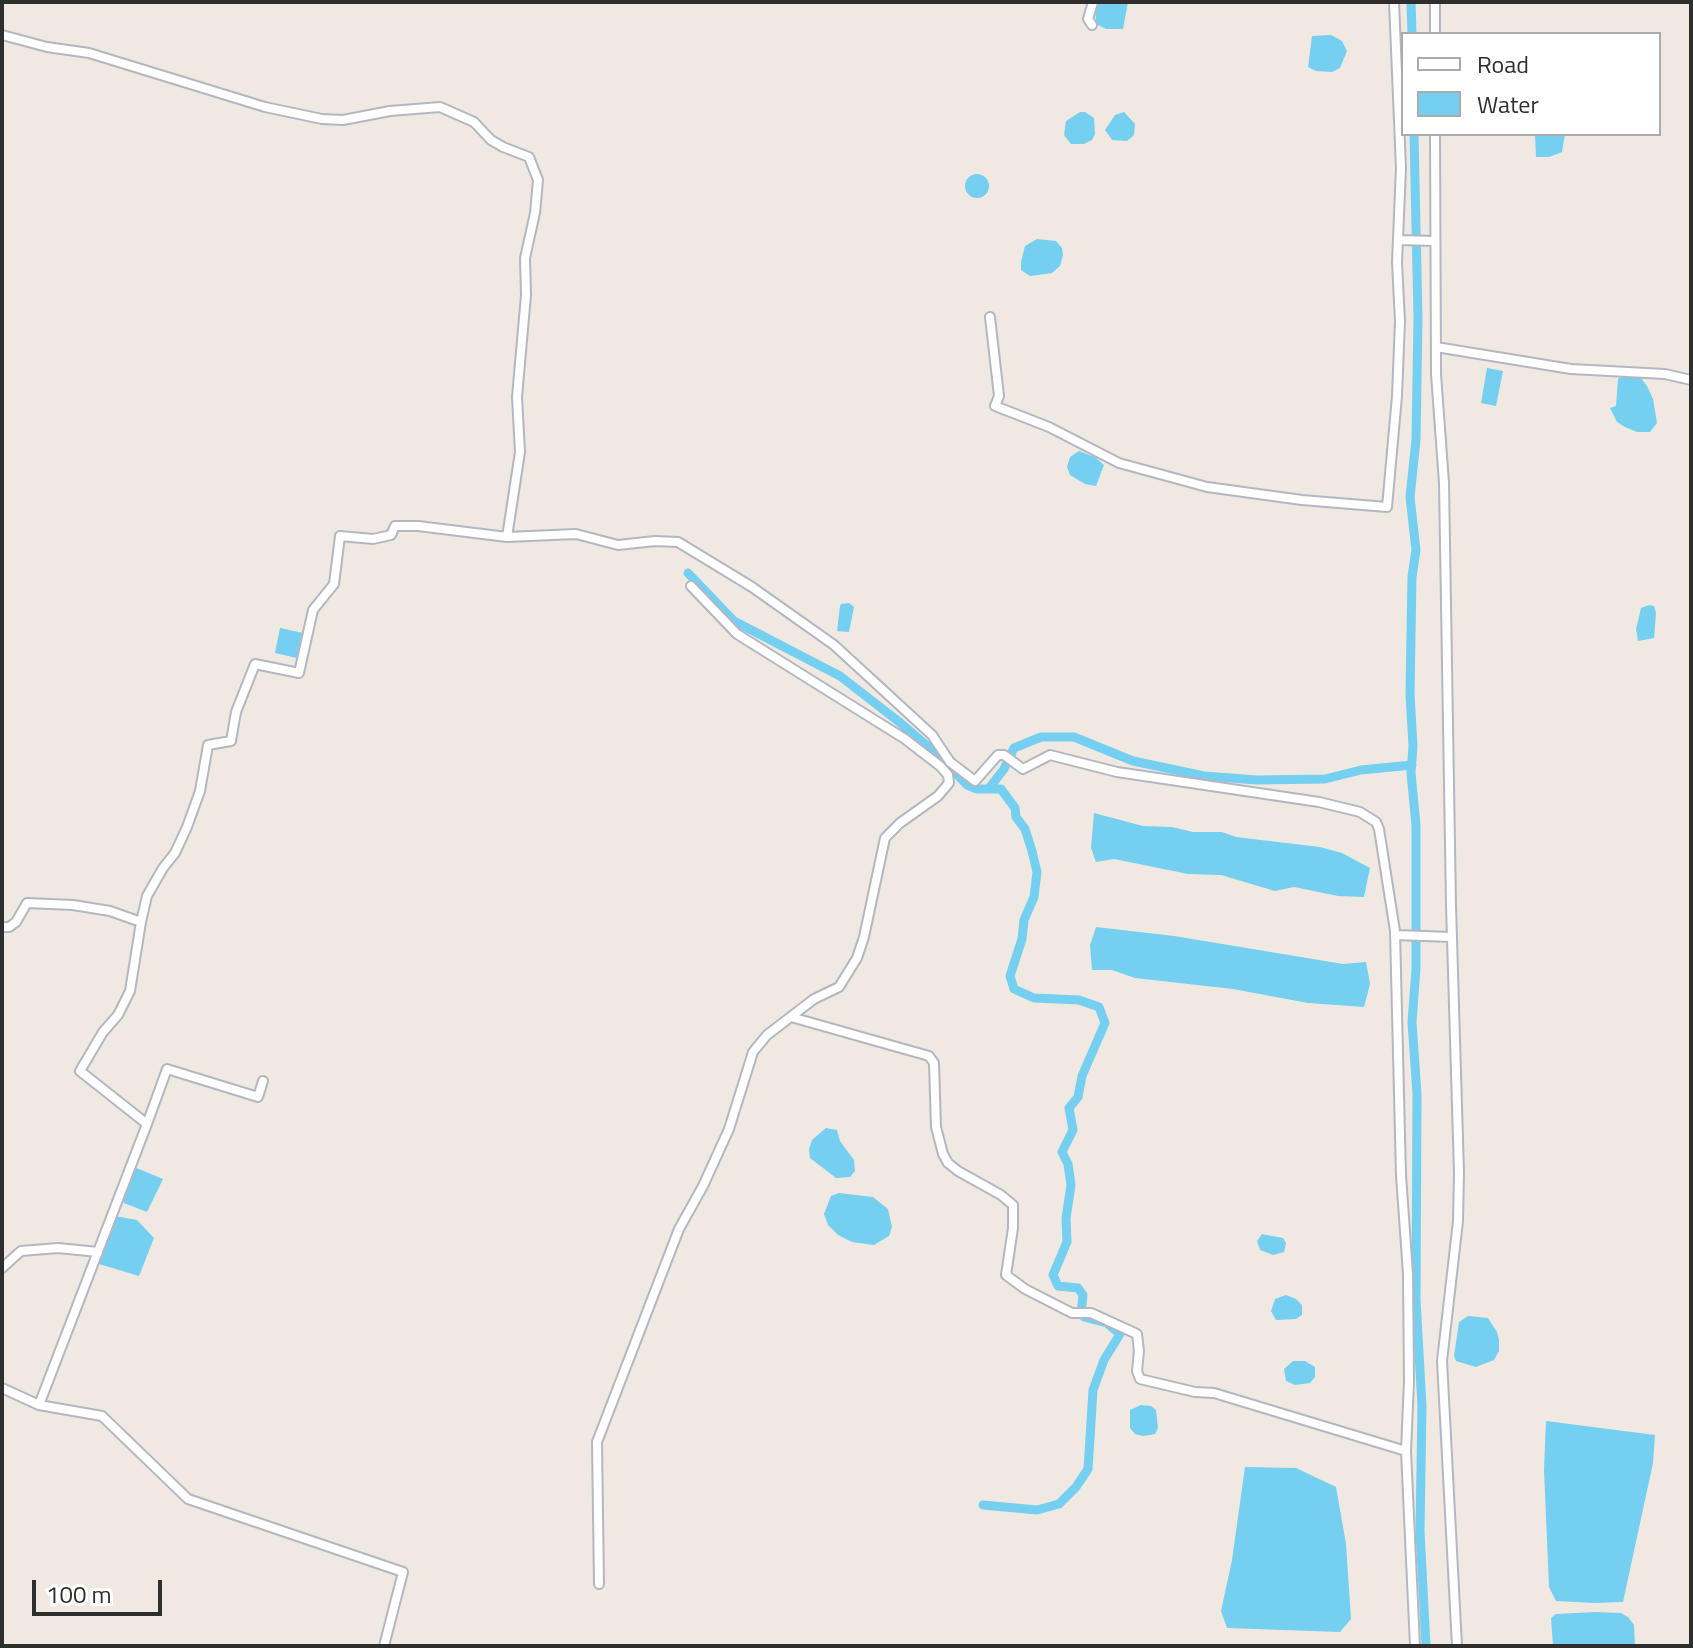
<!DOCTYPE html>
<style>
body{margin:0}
#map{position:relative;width:1693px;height:1648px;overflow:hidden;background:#efe9e1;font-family:"Titillium Web",sans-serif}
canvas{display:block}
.frame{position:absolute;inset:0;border:4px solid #2e2e2e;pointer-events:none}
.legend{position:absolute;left:1401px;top:32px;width:260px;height:104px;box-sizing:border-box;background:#fff;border:2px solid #ababab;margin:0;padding:10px 14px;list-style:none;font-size:24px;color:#2e2e2e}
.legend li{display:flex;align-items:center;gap:16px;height:40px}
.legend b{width:40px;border:2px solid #ababab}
.scale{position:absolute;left:32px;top:1580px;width:130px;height:36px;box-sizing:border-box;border:4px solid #2e2e2e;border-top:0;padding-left:10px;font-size:24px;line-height:28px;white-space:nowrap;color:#2e2e2e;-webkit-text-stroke:6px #fff;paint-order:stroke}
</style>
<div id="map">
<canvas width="1693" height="1648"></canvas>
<div class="frame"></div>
<ul class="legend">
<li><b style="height:10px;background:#fff"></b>Road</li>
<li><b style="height:22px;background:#75cff0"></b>Water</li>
</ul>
<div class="scale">100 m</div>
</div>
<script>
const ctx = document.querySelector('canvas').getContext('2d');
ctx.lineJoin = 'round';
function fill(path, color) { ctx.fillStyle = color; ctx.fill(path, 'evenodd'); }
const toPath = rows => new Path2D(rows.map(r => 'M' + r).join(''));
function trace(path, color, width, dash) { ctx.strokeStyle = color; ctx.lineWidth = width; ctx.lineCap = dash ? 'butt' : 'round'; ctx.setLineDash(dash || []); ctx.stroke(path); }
const water = toPath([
 [1095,2,1128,2,1123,29,1106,29,1096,24],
 [1331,35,1342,41,1347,51,1340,68,1332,72,1316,71,1308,67,1312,36],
 [1080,112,1085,112,1094,118,1095,134,1092,140,1084,144,1071,144,1064,135,1066,121],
 [1124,112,1135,124,1134,135,1127,141,1112,140,1105,130,1115,115],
 [1535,134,1565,134,1562,152,1549,157,1536,157],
 '965 186a12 12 0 1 1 24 0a12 12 0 1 1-24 0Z',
 [1037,239,1056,241,1062,248,1063,255,1060,266,1052,273,1030,276,1021,270,1021,262,1025,246],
 [1487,368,1503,371,1496,406,1481,403],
 [1623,376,1641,378,1647,386,1653,399,1657,423,1650,432,1637,432,1625,427,1617,422,1610,408,1616,406,1618,379],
 [1079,451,1095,457,1104,465,1096,486,1085,484,1070,475,1067,467,1070,457],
 [849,603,854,607,849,632,837,631,840,606,841,604],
 [1649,605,1654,606,1656,613,1654,638,1638,641,1636,629,1641,608],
 [280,628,303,633,297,658,275,653],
 [1094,813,1143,826,1172,827,1193,832,1222,832,1236,837,1320,847,1342,853,1370,868,1364,897,1338,896,1294,887,1275,891,1221,875,1188,874,1114,859,1096,862,1091,848],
 [1096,927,1174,936,1343,964,1366,962,1370,984,1364,1007,1308,1003,1233,989,1135,978,1112,970,1092,970,1090,945],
 [826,1128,837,1130,840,1141,854,1160,855,1171,850,1177,836,1178,810,1158,809,1149,812,1140],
 [134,1167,163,1179,147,1212,124,1203,122,1198],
 [839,1193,873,1197,888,1209,892,1227,889,1236,874,1245,852,1242,838,1235,828,1225,824,1214,831,1196],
 [115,1216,137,1220,154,1238,139,1276,99,1264],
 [1262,1234,1283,1238,1286,1243,1284,1252,1273,1255,1260,1250,1257,1241],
 [1286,1295,1296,1299,1302,1305,1302,1315,1296,1319,1276,1320,1271,1311,1275,1299],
 [1468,1316,1488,1318,1497,1332,1499,1340,1499,1351,1494,1360,1476,1367,1456,1361,1454,1356,1459,1322],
 [1293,1361,1305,1361,1315,1367,1315,1377,1310,1383,1295,1385,1286,1381,1284,1369],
 [1141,1405,1151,1406,1156,1410,1158,1428,1155,1434,1143,1436,1135,1434,1130,1428,1130,1410],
 [1546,1421,1655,1435,1653,1463,1623,1602,1594,1603,1556,1601,1549,1587,1544,1470],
 [1245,1467,1296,1468,1336,1487,1346,1544,1351,1619,1340,1632,1227,1628,1221,1611,1232,1560],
 [1596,1612,1621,1613,1628,1617,1634,1625,1635,1646,1553,1646,1551,1618,1556,1614]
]);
const canal = toPath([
 [1411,2,1412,34],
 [1414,134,1418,318,1416,440,1410,497,1416,550,1412,577,1410,694,1413,746,1411,773,1416,825,1416,969,1412,1022,1417,1094,1416,1300,1422,1406,1420,1531,1426,1646],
 [688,573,734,621,840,676,898,721,940,757,967,785,977,789,1001,789,1015,808,1016,817,1025,829,1032,851,1037,872,1034,897,1024,920,1022,939,1010,976,1014,989,1034,998,1079,1000,1099,1007,1105,1023,1082,1076,1078,1097,1069,1108,1073,1130,1062,1152,1068,1164,1071,1185,1066,1218,1067,1242,1053,1275,1058,1286,1078,1288,1083,1295,1081,1313],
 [990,787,1004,769,1014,748,1041,737,1074,737,1133,761,1204,776,1257,780,1325,779,1361,770,1412,765],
 [983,1505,1037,1510,1059,1504,1076,1487,1088,1469,1093,1390,1104,1360,1120,1334,1107,1323,1084,1317]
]);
const minor = toPath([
 [1092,25,1088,19,1093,2],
 [1435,34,1435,2],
 [2,35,47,47,89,53,265,107,322,119,343,120,390,111,440,107,474,122,491,140,503,147,529,157,538,180,535,213,525,258,526,295,517,397,520,452,507,537],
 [1435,134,1436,374,1444,483,1451,905,1459,1173,1458,1221,1442,1361,1457,1646],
 [1399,240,1435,241],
 [990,317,999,396,995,406,1049,427,1119,463,1207,487,1302,500,1387,507,1397,396,1400,321,1397,262,1401,168,1394,2],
 [1436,347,1571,369,1665,374,1691,380],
 [141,922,147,896,163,868,175,853,187,827,200,791,208,745,231,741,236,712,255,664,299,673,313,610,334,584,340,536,373,539,391,535,395,526,418,526,507,537,576,534,618,545,655,541,678,542,752,587,834,645,932,735,950,762,975,781,998,755,1004,755,1023,769,1050,755,1117,772,1319,802,1360,812,1376,822,1379,829,1395,931,1401,1175,1408,1274,1409,1381,1406,1451,1415,1646],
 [2,927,9,927,16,922,27,903,73,905,110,911,141,922,130,991,118,1015,103,1032,80,1071,147,1124,39,1405],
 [1395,935,1452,937],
 [791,1017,929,1056,934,1063,936,1127,943,1154,948,1163,958,1171,1001,1195,1013,1205,1013,1228,1006,1275,1025,1289,1072,1313,1091,1313,1137,1334,1139,1351,1137,1371,1140,1379,1195,1392,1214,1393,1406,1451],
 [147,1124,167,1069,258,1097,263,1081],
 [2,1268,21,1251,58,1248,98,1252],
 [2,1388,39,1405,102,1416,188,1499,403,1572,384,1646],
 [599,1584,597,1442,679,1229,703,1186,729,1129,753,1052,767,1035,814,999,839,987,857,958,864,937,885,838,900,823,938,796,949,783,948,775,940,766,905,739,737,634,691,586]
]);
fill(water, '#75cff0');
trace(canal, '#75cff0', 9);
trace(minor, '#b4b7c1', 12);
trace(minor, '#fff', 8);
</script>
